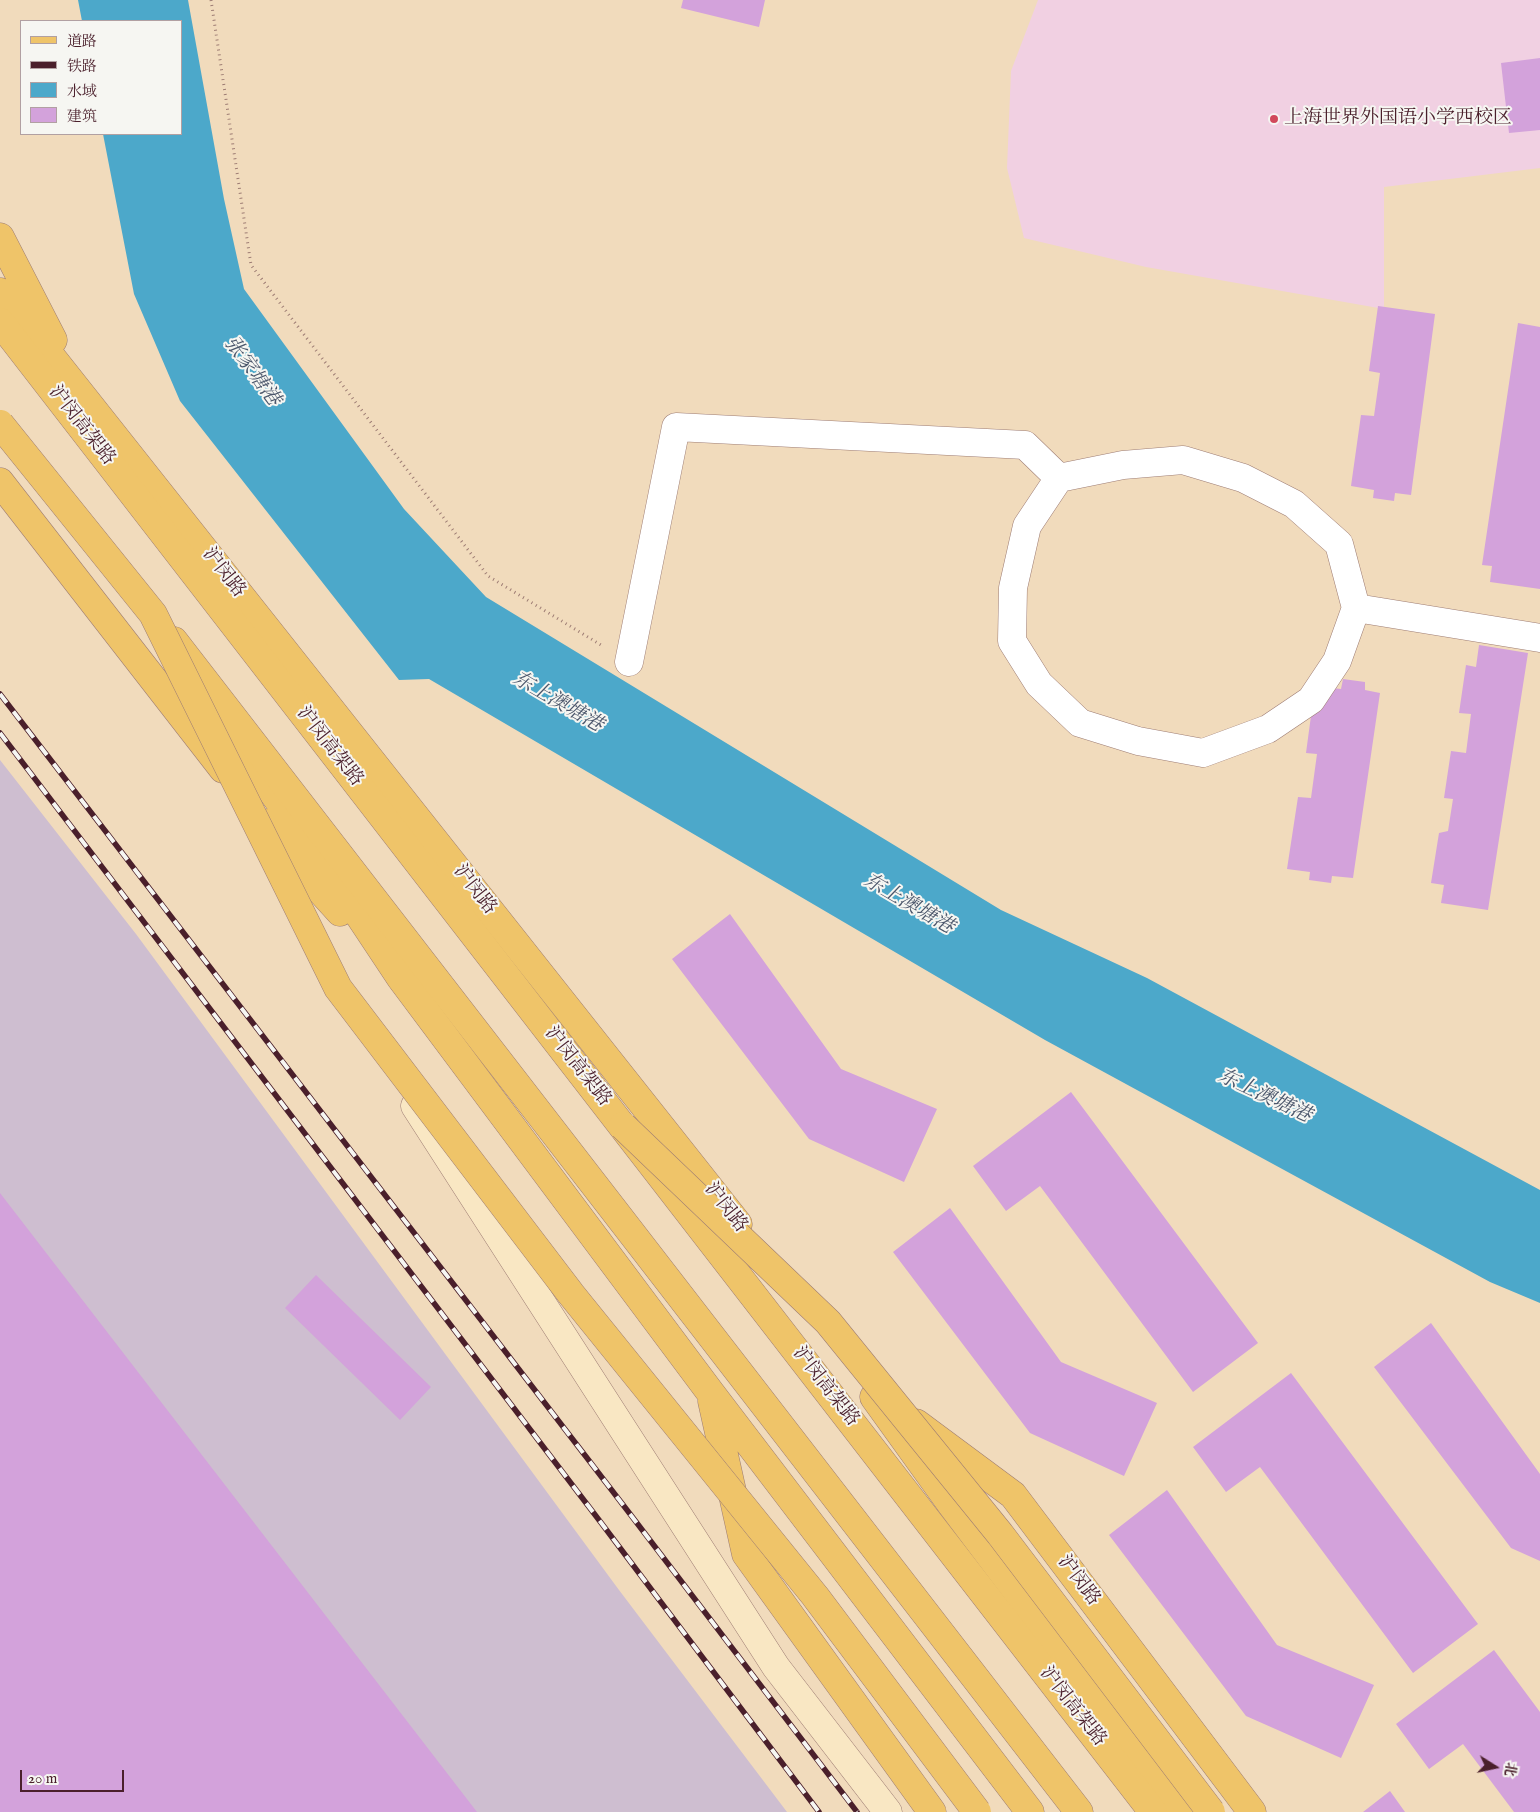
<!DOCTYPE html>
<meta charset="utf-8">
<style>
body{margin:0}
#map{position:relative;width:1540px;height:1812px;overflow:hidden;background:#f1dbbc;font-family:"IM FELL English","Noto Serif SC",serif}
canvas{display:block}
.legend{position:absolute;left:20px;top:20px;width:162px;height:115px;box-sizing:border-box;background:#f6f6f2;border:1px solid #b1a0a2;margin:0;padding:6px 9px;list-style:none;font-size:15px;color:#4a1f2b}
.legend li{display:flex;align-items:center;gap:10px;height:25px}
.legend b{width:25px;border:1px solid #b1a0a2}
.north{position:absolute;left:1470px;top:1742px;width:50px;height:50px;-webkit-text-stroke:4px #f6f6f2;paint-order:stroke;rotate:100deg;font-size:14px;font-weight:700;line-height:20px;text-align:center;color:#4a1f2b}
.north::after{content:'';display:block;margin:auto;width:18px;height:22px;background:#4a1f2b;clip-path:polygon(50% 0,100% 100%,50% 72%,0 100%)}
.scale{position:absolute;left:20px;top:1770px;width:104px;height:22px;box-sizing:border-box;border:2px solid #4a1f2b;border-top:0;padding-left:6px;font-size:15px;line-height:18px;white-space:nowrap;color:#4a1f2b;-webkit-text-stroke:4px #f6f6f2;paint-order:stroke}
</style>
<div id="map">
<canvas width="1540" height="1812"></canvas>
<ul class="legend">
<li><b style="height:6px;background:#efc469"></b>道路</li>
<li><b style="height:6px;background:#4a1f2b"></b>铁路</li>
<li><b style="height:14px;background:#4ca8ca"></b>水域</li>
<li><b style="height:14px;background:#d3a2db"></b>建筑</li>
</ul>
<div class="north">北</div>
<div class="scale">20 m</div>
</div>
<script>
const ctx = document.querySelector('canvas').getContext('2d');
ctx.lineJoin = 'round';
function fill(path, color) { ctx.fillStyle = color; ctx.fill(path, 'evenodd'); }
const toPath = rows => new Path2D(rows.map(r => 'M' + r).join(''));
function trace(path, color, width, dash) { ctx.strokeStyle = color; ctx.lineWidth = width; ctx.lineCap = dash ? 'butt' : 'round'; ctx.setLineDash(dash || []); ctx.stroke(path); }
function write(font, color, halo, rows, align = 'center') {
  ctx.font = font + ' "IM FELL English","Noto Serif SC",serif'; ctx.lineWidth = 4; ctx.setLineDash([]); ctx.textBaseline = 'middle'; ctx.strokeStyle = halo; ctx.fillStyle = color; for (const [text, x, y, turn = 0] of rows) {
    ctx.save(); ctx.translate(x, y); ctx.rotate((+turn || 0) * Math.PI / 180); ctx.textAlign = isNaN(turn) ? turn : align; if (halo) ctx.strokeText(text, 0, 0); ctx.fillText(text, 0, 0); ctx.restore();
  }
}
const built = toPath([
 [1038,0,1540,0,1540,168,1384,187,1384,309,1146,267,1024,238,1007,168,1011,71]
]);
const industrial = toPath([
 [0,760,136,934,619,1590,787,1812,0,1812]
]);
const water = toPath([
 [78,0,188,0,224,199,244,289,404,509,486,597,1001,910,1147,978,1540,1190,1540,1303,1490,1282,1045,1040,429,679,399,680,180,401,134,294,103,134,181,134,181,21,82,21]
]);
const building = toPath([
 [683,0,765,0,759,27,681,8],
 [1540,58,1540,130,1509,133,1501,63],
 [1378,306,1435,314,1411,495,1395,493,1394,501,1373,498,1374,490,1351,486,1361,415,1374,416,1380,373,1369,371],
 [1518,323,1540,327,1540,589,1490,582,1492,566,1482,565],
 [1479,645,1528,653,1488,910,1441,903,1444,885,1431,883,1439,833,1448,831,1453,799,1444,798,1451,751,1466,753,1471,714,1459,713,1466,665,1476,667],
 [1343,679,1365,682,1365,690,1380,693,1353,878,1332,876,1331,883,1309,880,1310,872,1287,869,1298,797,1311,798,1317,754,1306,753,1315,686,1341,689],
 [730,914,841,1069,937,1109,904,1182,809,1139,672,959],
 [1071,1092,1258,1343,1193,1392,1040,1186,1006,1211,973,1166],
 [0,1193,477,1812,0,1812],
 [950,1208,1061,1362,1157,1403,1124,1476,1030,1433,893,1252],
 [316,1275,431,1387,400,1420,285,1308],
 [1431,1323,1540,1474,1540,1561,1511,1548,1374,1367],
 [1291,1373,1478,1624,1413,1673,1260,1467,1226,1492,1193,1447],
 [1167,1490,1277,1645,1374,1685,1341,1758,1246,1716,1109,1535],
 [1494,1650,1540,1712,1540,1812,1514,1812,1463,1744,1429,1769,1396,1724],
 [1390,1791,1405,1812,1363,1812]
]);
const path = toPath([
 [211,0,251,265,488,576,601,645]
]);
const minor = toPath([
 [1183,460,1243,478,1294,504,1339,544,1356,608,1337,661,1311,700,1268,729,1203,753,1138,741,1080,723,1039,684,1012,641,1013,588,1027,526,1059,478,1123,465,1183,460],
 [1356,608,1540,638],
 [629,662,676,427,1025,445,1059,478]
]);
const secondary = toPath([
 [415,1106,776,1667,888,1812]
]);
const primary = toPath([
 [0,237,53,340],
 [0,292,738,1224],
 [0,482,223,769],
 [223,725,323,861,400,977,710,1392,1030,1812],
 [264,823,290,857,340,912],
 [874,1397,951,1504,1183,1812],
 [712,1401,746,1554,932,1812],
 [916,1423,1013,1495,1252,1812]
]);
const trunk = toPath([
 [0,322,1153,1812],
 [174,641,1079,1812]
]);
const rail = toPath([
 [0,694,627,1510,857,1812],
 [0,733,599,1520,819,1812]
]);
const trunkBridge = toPath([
 [0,424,153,614,338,988,571,1294,815,1596,977,1812],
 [623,1126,828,1322,1000,1534,1211,1812]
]);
const markers = [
 [1274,119,5,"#d1495b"]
];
const poiNames = [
 ["上海世界外国语小学西校区",1284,119]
];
const streetNames = [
 ["沪闵高架路",81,426,52],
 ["沪闵路",223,573,52],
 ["沪闵高架路",329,747,52],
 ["沪闵路",474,890,52],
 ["沪闵高架路",577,1067,52],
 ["沪闵路",725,1208,52],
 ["沪闵高架路",825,1387,52],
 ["沪闵路",1078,1581,53],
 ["沪闵高架路",1072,1707,52]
];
const waterNames = [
 ["张家塘港",251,372,54],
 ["东上澳塘港",557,703,30],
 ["东上澳塘港",908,905,30],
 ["东上澳塘港",1264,1097,25]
];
fill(built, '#f1d0e2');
fill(industrial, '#cebed0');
fill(water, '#4ca8ca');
fill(building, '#d3a2db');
trace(minor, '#9e7d74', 29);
trace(secondary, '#9e7d74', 29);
trace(primary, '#9e7d74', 29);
trace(trunk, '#9e7d74', 29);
trace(path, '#9e7d74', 3, [1, 4]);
trace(minor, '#fff', 28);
trace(secondary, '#f9e7c3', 28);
trace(primary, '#efc469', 28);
trace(trunk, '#efc469', 28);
trace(rail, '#4a1f2b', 5.5);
trace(rail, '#f6f6f2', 4, [11]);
trace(trunkBridge, '#9e7d74', 29, []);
trace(trunkBridge, '#efc469', 28);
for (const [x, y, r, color] of markers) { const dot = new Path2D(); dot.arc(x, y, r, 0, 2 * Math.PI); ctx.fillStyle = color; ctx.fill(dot); trace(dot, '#f6f6f2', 2); }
write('19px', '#4a1f2b', '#f6f6f2', poiNames, 'left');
write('19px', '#4a1f2b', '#f6f6f2', streetNames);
write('italic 20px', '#4b566b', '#f6f6f2', waterNames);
</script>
